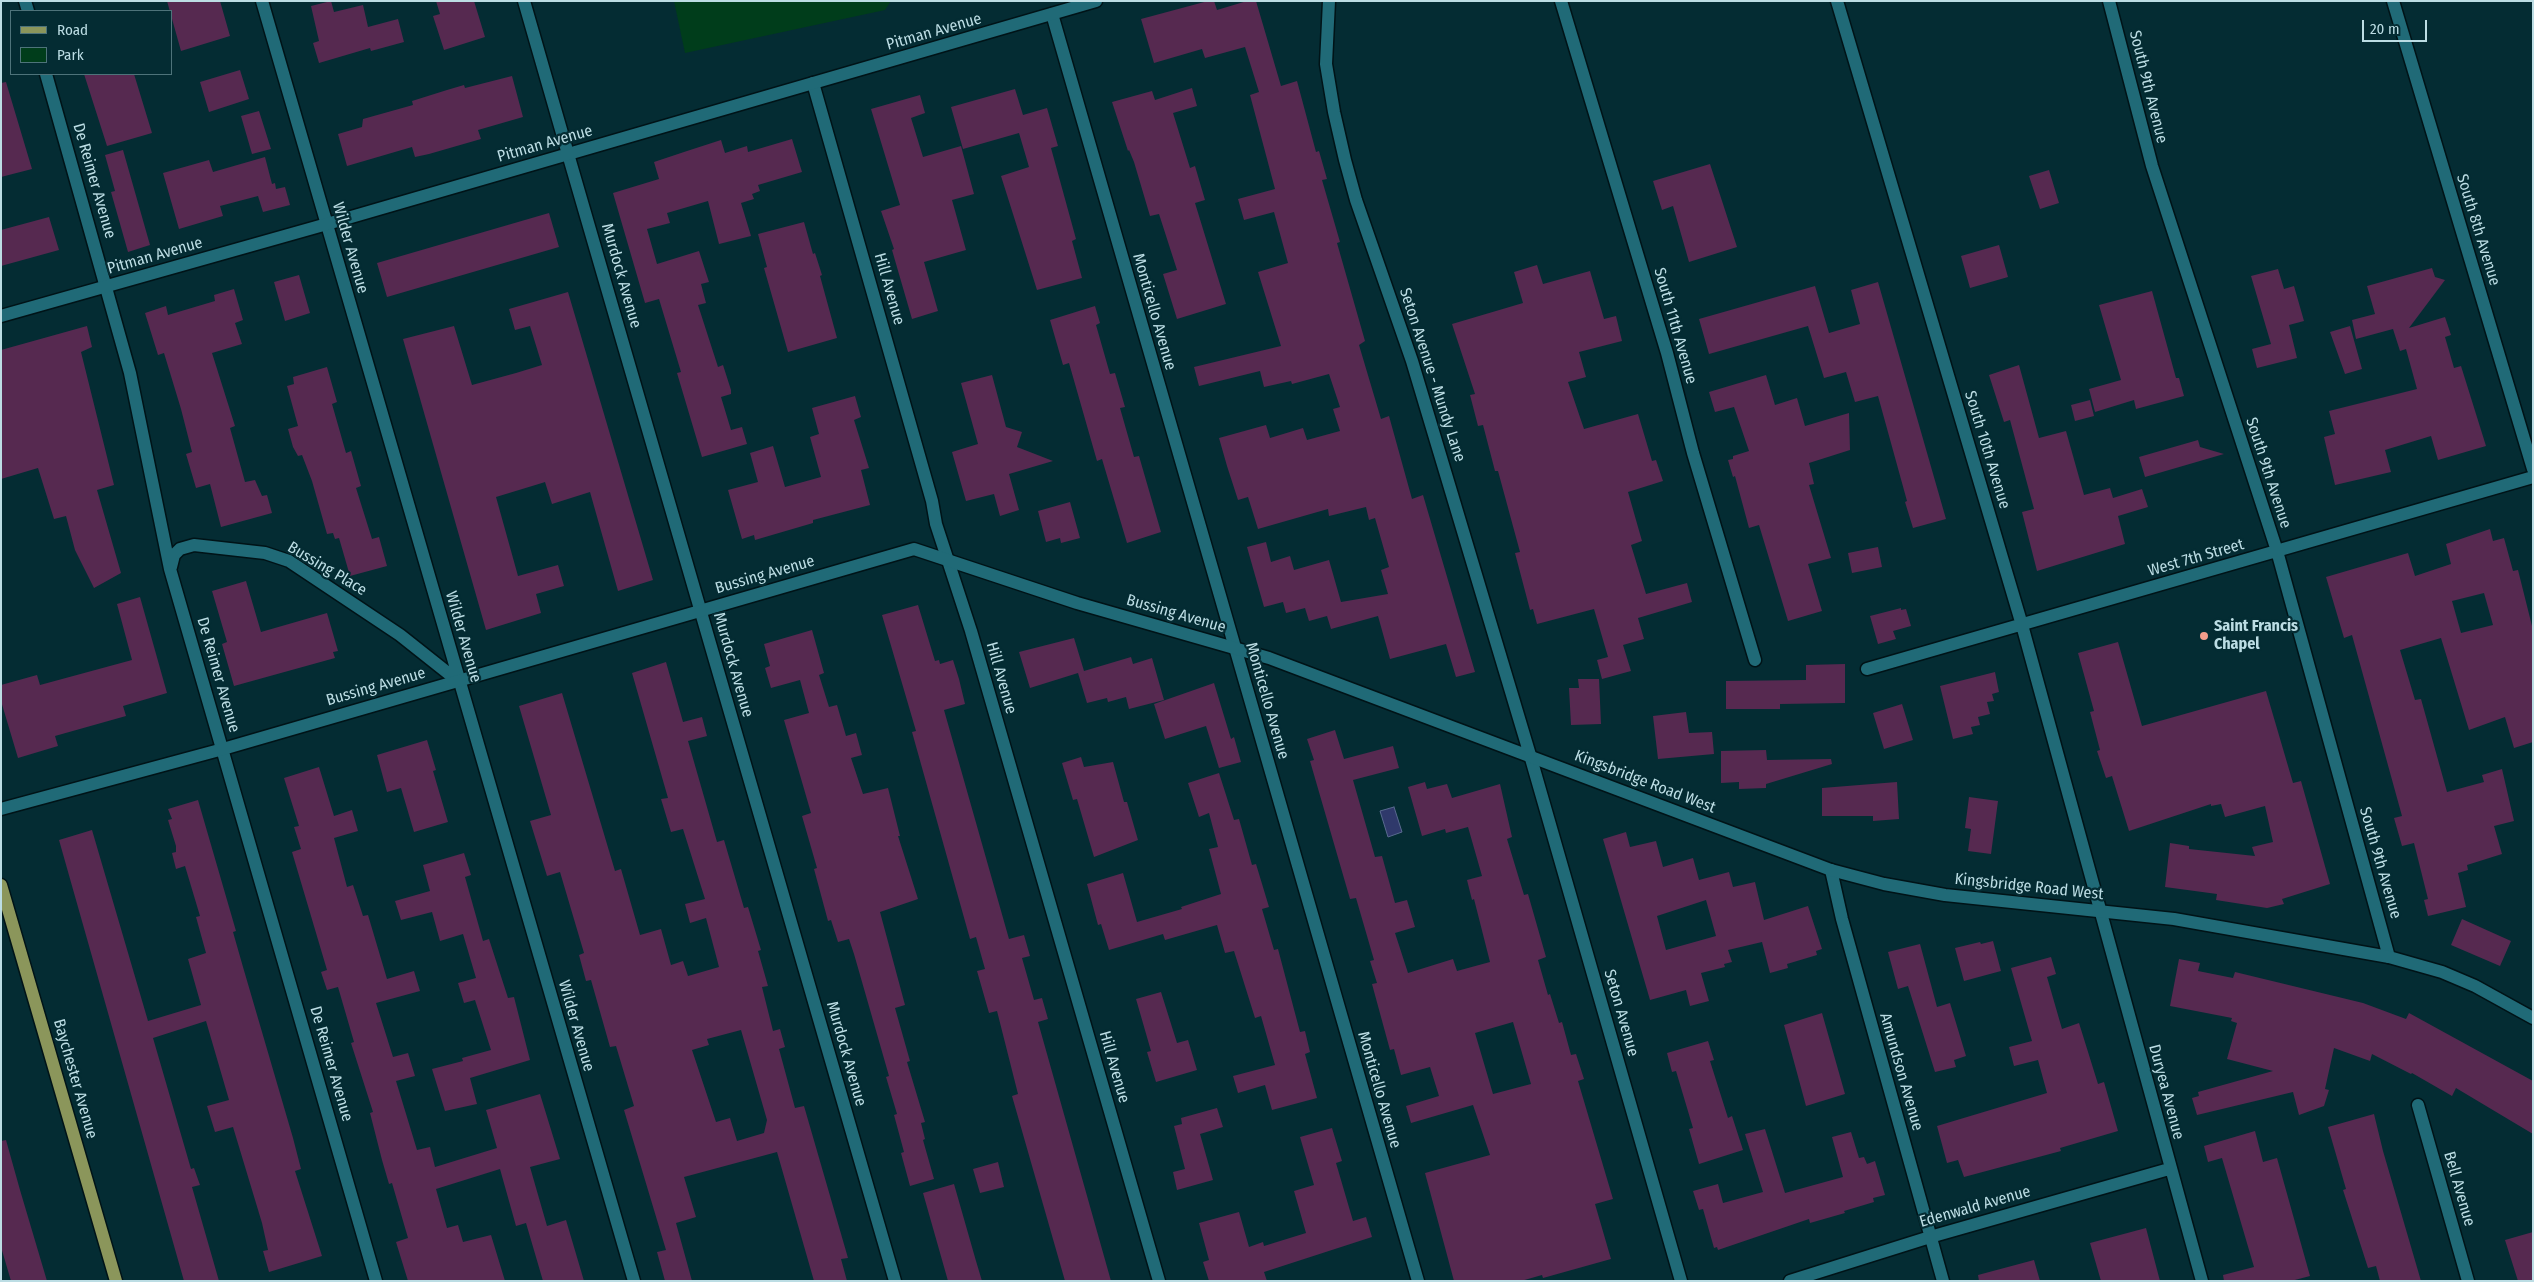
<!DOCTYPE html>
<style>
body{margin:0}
#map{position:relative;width:2534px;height:1282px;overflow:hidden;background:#042c33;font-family:"Fira Sans Condensed",sans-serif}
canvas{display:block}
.frame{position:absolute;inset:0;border:2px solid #bcdde4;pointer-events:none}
.legend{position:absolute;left:10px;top:10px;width:162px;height:65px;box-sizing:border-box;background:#042c33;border:1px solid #4e737a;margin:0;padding:6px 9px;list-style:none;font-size:15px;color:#bcdde4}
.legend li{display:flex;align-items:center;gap:10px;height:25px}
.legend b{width:25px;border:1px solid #4e737a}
.scale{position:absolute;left:2362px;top:20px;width:65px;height:22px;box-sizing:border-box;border:2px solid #bcdde4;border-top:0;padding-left:6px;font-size:15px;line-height:18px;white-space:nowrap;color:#bcdde4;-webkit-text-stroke:4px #042c33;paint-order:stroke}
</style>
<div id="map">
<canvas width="2534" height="1282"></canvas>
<div class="frame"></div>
<ul class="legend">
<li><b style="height:6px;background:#8b965b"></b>Road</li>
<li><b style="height:14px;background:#003d1b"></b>Park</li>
</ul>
<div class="scale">20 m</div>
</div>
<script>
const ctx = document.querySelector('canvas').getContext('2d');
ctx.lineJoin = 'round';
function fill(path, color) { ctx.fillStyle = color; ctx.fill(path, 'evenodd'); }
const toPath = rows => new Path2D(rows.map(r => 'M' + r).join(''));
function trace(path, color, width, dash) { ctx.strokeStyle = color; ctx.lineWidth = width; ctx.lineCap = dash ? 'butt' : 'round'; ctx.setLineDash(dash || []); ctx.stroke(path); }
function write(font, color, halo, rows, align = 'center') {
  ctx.font = font + ' "Fira Sans Condensed",sans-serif'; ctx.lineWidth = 4.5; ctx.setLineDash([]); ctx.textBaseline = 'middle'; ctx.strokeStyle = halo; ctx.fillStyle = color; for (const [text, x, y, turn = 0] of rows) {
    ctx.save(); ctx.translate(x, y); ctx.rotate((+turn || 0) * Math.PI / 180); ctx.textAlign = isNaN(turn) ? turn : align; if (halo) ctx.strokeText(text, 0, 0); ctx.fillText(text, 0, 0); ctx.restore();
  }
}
const green = toPath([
 [674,1,891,1,885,10,685,53]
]);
const water = toPath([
 [1394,807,1402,832,1388,837,1380,811,1394,807]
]);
const building = toPath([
 [167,1,220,1,230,36,181,51],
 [331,1,334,12,363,5,368,27,398,19,404,42,371,51,370,48,319,63,313,43,319,41,311,6],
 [436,1,474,1,485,37,444,50,433,16,440,14],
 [1208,1,1214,1,1217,10,1247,1,1256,1,1281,86,1297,81,1316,152,1319,151,1327,179,1322,180,1340,242,1337,243,1365,341,1359,345,1381,419,1389,416,1412,499,1423,495,1475,672,1456,677,1446,644,1390,659,1378,616,1331,629,1327,616,1309,621,1305,608,1286,613,1283,602,1264,607,1247,547,1266,542,1271,562,1290,556,1294,570,1329,560,1341,602,1388,594,1381,570,1389,567,1375,518,1369,520,1366,507,1329,516,1328,509,1258,529,1248,497,1238,500,1227,466,1219,438,1266,425,1270,438,1303,428,1307,440,1340,431,1333,409,1340,407,1329,374,1292,384,1291,381,1264,387,1260,371,1199,386,1194,367,1281,346,1258,272,1288,263,1274,212,1244,220,1238,199,1275,189,1250,95,1259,92,1245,47,1205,58,1202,49,1154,63,1141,19],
 [240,70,249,99,209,112,200,82],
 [84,74,134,74,152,133,107,146],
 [512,76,523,117,478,130,481,139,429,154,415,157,412,147,347,166,338,134,362,127,363,119,413,105,412,101,447,90,464,85,465,88],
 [6,82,32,169,1,177,1,83],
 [1192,88,1197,106,1173,113,1190,168,1195,166,1205,200,1195,203,1226,304,1177,319,1163,274,1177,270,1159,214,1150,216,1134,162,1129,150,1128,151,1112,102,1152,91,1155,100],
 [1015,89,1023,115,1047,108,1058,146,1051,148,1076,239,1072,241,1082,278,1037,290,1001,176,1029,167,1019,133,963,149,951,107],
 [920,95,925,113,911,118,923,157,961,146,974,194,952,200,966,250,924,262,938,311,912,319,892,250,894,249,881,211,900,205,871,109],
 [259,111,271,149,252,154,241,116],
 [792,139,802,172,758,185,760,191,752,194,754,199,741,203,751,236,719,244,708,201,667,213,670,223,647,229,657,264,699,251,709,282,701,284,706,303,698,305,718,367,723,365,731,390,731,394,721,397,731,430,742,427,747,444,702,457,677,373,681,372,659,299,645,303,613,193,659,179,654,162,687,151,721,140,725,153,747,146,748,152],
 [123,150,150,245,128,252,111,192,115,191,105,155],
 [265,157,272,184,275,183,276,189,285,187,290,205,263,212,258,196,220,206,223,216,179,229,163,173,209,160,213,172],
 [1710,164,1737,247,1689,262,1673,206,1662,210,1653,181],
 [2049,170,2059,203,2040,209,2029,176],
 [549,213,559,247,387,297,377,263],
 [49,217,59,250,1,266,1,230],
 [804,222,813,254,815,253,822,275,820,276,837,338,788,352,764,268,767,267,758,234],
 [1999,245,2008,277,1970,288,1961,256],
 [1537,265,1543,284,1590,271,1604,319,1616,316,1622,341,1579,352,1586,377,1568,382,1584,429,1638,414,1652,461,1656,460,1663,481,1628,492,1642,541,1631,545,1646,594,1687,583,1692,602,1638,618,1644,639,1623,645,1631,671,1602,679,1597,660,1608,657,1594,609,1537,624,1533,609,1530,610,1515,553,1520,552,1498,471,1495,471,1483,425,1478,426,1470,395,1475,394,1452,324,1523,303,1514,272],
 [2432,268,2435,277,2445,280,2409,328,2445,317,2451,335,2445,337,2454,368,2461,366,2486,446,2438,460,2431,436,2385,450,2391,472,2335,485,2324,437,2335,434,2329,411,2417,389,2406,349,2400,351,2393,329,2356,339,2352,320,2375,314,2367,286],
 [2278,269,2284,289,2294,286,2304,321,2289,325,2297,358,2257,368,2252,349,2271,344,2251,276],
 [299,275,310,313,285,321,274,282],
 [1878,282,1946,519,1913,528,1905,502,1907,501,1878,396,1855,402,1846,372,1824,378,1808,326,1709,354,1699,319,1815,286,1829,333,1860,324,1851,290],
 [234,289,243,320,235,323,242,344,212,353,235,426,230,428,245,482,255,480,262,496,267,495,272,513,221,527,210,484,196,488,186,454,192,452,181,409,164,353,158,355,145,313,166,306,168,315,215,301,214,295],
 [2152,291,2176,378,2179,378,2184,396,2136,409,2134,400,2095,412,2089,389,2121,380,2099,305],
 [568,292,653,580,618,591,590,492,552,504,545,482,542,483,496,497,518,576,558,565,564,586,536,594,541,613,486,630,403,339,454,326,472,385,516,373,542,365,530,326,515,330,509,309],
 [1095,306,1100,323,1096,325,1110,374,1115,373,1125,407,1120,408,1134,457,1139,456,1161,532,1127,543,1102,459,1097,461,1069,363,1063,365,1050,320],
 [87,326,92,347,81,352,114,485,97,490,121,573,94,588,75,550,66,516,54,519,38,468,1,479,1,350],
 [2350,326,2362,369,2345,374,2330,332],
 [2019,365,2039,438,2066,431,2084,495,2110,488,2113,498,2142,489,2148,507,2118,516,2125,544,2037,571,2022,512,2034,509,2010,420,2004,422,1989,375],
 [327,367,337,402,332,404,346,453,351,451,361,486,356,488,372,539,379,537,387,566,350,576,339,538,335,539,333,533,327,534,312,481,302,455,298,456,293,447,288,429,298,426,287,386,294,384,293,377],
 [992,375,1006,427,1022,432,1017,447,1053,461,1009,474,1019,510,1000,516,994,494,966,501,952,452,978,444,961,383],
 [1766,375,1775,405,1797,398,1805,426,1849,413,1850,450,1809,463,1814,484,1809,485,1831,558,1808,564,1822,611,1788,621,1759,525,1749,528,1735,476,1733,477,1728,460,1733,459,1733,456,1749,451,1734,407,1715,412,1709,392],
 [855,396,861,417,854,420,869,468,861,470,870,505,813,520,813,523,755,540,754,535,742,539,728,490,758,482,750,453,773,446,785,487,821,477,810,437,819,434,812,408],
 [2090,400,2094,416,2075,421,2071,405],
 [2198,440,2200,447,2224,454,2145,477,2139,457],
 [1070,502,1080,538,1061,543,1060,538,1046,542,1038,511],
 [2490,529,2493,541,2504,538,2513,571,2518,570,2533,630,2533,742,2514,748,2505,717,2469,730,2441,638,2400,650,2415,700,2421,699,2447,792,2484,782,2482,775,2502,769,2514,821,2494,826,2502,854,2467,865,2468,870,2458,873,2466,907,2428,916,2424,900,2428,899,2414,843,2402,846,2394,818,2402,816,2352,635,2344,638,2326,577,2408,553,2415,576,2451,564,2446,544],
 [2484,593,2493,625,2461,633,2452,601],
 [1878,547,1882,567,1852,573,1848,553],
 [246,581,261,632,327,613,338,651,333,652,335,658,234,686,222,644,227,642,212,591],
 [140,597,167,693,123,706,126,716,55,736,58,746,18,758,1,701,1,685,37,675,40,685,132,660,117,604],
 [918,605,935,661,939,660,940,664,953,660,959,679,965,704,944,710,1009,939,1024,935,1030,956,1022,958,1034,1000,1042,998,1048,1019,1038,1022,1111,1281,1065,1281,1012,1096,1018,1094,997,1011,989,1013,977,971,985,969,976,937,970,939,912,732,916,731,882,615],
 [1901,608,1901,610,1906,609,1911,626,1893,631,1896,639,1878,644,1870,616],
 [812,630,824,673,819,675,829,707,837,705,846,736,856,733,862,755,851,758,863,794,888,788,900,836,898,836,918,899,880,912,905,1005,895,1008,910,1061,907,1062,925,1122,921,1123,925,1139,923,1140,934,1179,910,1186,901,1153,904,1152,894,1115,897,1114,886,1077,889,1076,854,954,849,939,838,942,831,920,828,921,814,869,817,868,802,816,811,813,784,720,809,713,800,680,771,688,765,668,770,666,764,644],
 [1074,638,1084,671,1131,657,1133,664,1152,658,1164,700,1129,709,1126,697,1108,702,1107,698,1087,703,1078,673,1030,688,1019,652],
 [2118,642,2142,726,2266,691,2293,783,2301,781,2330,884,2282,899,2284,904,2267,908,2216,900,2217,894,2165,887,2170,843,2189,846,2189,849,2255,856,2252,847,2273,842,2265,806,2225,817,2221,804,2211,806,2211,804,2129,831,2112,776,2106,778,2097,751,2100,750,2090,712,2094,711,2078,653],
 [666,662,683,722,702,717,707,736,688,741,717,842,724,840,744,908,748,907,761,950,758,951,768,986,762,987,773,1031,780,1029,785,1047,779,1049,795,1108,804,1106,848,1258,841,1259,847,1281,814,1281,777,1152,684,1177,696,1217,676,1223,692,1281,665,1281,657,1252,666,1250,624,1110,634,1106,616,1046,610,1047,591,980,586,981,579,955,584,953,560,872,547,876,530,821,551,815,519,706,562,693,615,871,621,869,640,935,661,929,671,965,683,961,688,976,719,967,706,918,690,923,685,904,705,899,683,829,671,832,661,799,668,798,632,673],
 [741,1030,767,1120,764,1133,737,1141,730,1118,716,1122,692,1050,709,1045,707,1039],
 [1845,664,1845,703,1780,704,1780,709,1726,709,1726,681,1806,680,1806,665],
 [1995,672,1999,692,1992,694,1994,701,1987,702,1990,714,1978,717,1980,725,1971,727,1973,734,1953,739,1940,686],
 [1578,679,1599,679,1601,724,1571,725,1569,688,1579,688],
 [1214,683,1231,739,1234,737,1241,762,1219,768,1206,726,1165,739,1154,704],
 [1902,704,1913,740,1884,749,1873,713],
 [1686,712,1689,733,1712,732,1714,754,1658,759,1653,716],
 [1335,730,1344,759,1393,746,1399,768,1353,780,1375,857,1382,856,1395,903,1407,900,1415,927,1395,933,1408,973,1453,959,1457,971,1490,962,1474,899,1472,900,1467,880,1482,876,1468,827,1446,833,1445,829,1422,836,1408,787,1425,782,1427,789,1447,784,1452,798,1500,784,1512,837,1507,839,1524,895,1528,894,1546,957,1538,960,1548,995,1550,994,1559,1023,1562,1022,1571,1055,1576,1054,1584,1079,1578,1081,1613,1199,1595,1204,1611,1259,1543,1278,1542,1275,1521,1281,1454,1281,1425,1173,1490,1155,1473,1105,1411,1123,1406,1106,1439,1096,1430,1067,1401,1075,1394,1049,1390,1050,1372,984,1377,983,1370,961,1374,960,1356,898,1350,899,1310,761,1314,760,1307,739],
 [1513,1022,1531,1084,1493,1094,1475,1033],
 [427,740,436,770,433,771,448,822,414,832,401,788,387,792,377,755],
 [1766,750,1767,760,1831,759,1832,764,1766,784,1766,788,1739,789,1739,782,1721,783,1721,751],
 [1081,757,1084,767,1113,762,1124,802,1127,802,1138,840,1094,857,1077,799,1073,800,1062,763],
 [319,767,334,816,352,810,358,831,334,838,347,887,353,885,363,916,368,915,387,979,414,971,420,991,376,1003,393,1057,408,1053,415,1076,396,1081,417,1150,430,1147,435,1167,497,1148,486,1110,540,1094,560,1159,530,1167,547,1226,566,1220,584,1281,543,1281,526,1223,516,1226,500,1169,436,1189,447,1228,458,1225,463,1242,491,1235,505,1281,408,1281,396,1242,408,1238,392,1183,389,1184,382,1160,370,1113,373,1112,351,1043,354,1042,338,987,327,990,321,972,327,970,292,852,301,849,294,827,299,826,284,778],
 [1219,773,1234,820,1239,819,1252,865,1256,864,1269,907,1262,909,1274,950,1278,949,1300,1032,1305,1031,1310,1052,1305,1054,1317,1098,1272,1110,1265,1085,1238,1093,1233,1076,1275,1065,1261,1016,1255,1018,1234,951,1225,953,1217,925,1165,940,1163,934,1109,950,1101,924,1098,925,1087,884,1123,873,1137,922,1182,909,1181,907,1221,894,1209,849,1218,847,1209,813,1199,817,1188,783],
 [1897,782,1899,819,1873,821,1873,816,1822,816,1822,788],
 [1969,797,1998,801,1991,854,1968,851,1971,829,1965,828],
 [198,800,236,931,233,932,243,967,293,1138,301,1169,295,1171,322,1256,269,1272,263,1251,268,1250,262,1223,233,1127,215,1132,207,1106,229,1100,206,1021,153,1038,191,1169,194,1168,200,1185,192,1187,219,1281,184,1281,59,840,92,830,148,1021,201,1005,188,959,206,953,196,917,200,916,185,866,176,869,172,853,176,852,176,846,168,820,172,819,168,809],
 [1626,832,1630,847,1656,841,1663,867,1693,858,1699,880,1729,872,1733,887,1755,882,1764,920,1808,906,1822,949,1816,951,1817,955,1787,964,1788,968,1770,973,1762,942,1728,950,1732,962,1724,964,1725,967,1701,973,1709,1001,1690,1006,1686,990,1650,1000,1603,839],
 [1706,900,1716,936,1666,950,1657,916],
 [464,853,471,875,465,877,483,941,489,939,508,998,514,997,530,1060,470,1078,477,1104,445,1111,432,1069,463,1061,462,1058,491,1050,475,1000,464,1003,458,983,476,978,463,934,440,941,432,912,401,920,395,901,430,891,423,865],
 [2462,919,2511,941,2500,966,2451,945],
 [1993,941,2001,971,1964,981,1955,948,1980,942,1981,944],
 [1920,944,1937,1007,1950,1003,1966,1056,1954,1060,1956,1067,1935,1072,1908,986,1898,989,1888,952],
 [2051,957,2056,974,2047,977,2062,1029,2079,1023,2098,1084,2104,1082,2118,1131,2060,1148,2061,1151,1964,1177,1958,1160,1947,1163,1937,1126,2047,1093,2038,1060,2014,1066,2009,1047,2032,1041,2011,968],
 [2179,959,2200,963,2198,971,2233,978,2235,972,2363,1003,2406,1019,2409,1013,2533,1081,2533,1134,2456,1088,2452,1096,2412,1073,2411,1074,2372,1054,2370,1061,2334,1048,2325,1089,2329,1090,2324,1106,2299,1115,2293,1092,2197,1115,2192,1098,2199,1096,2198,1092,2273,1071,2227,1059,2237,1023,2231,1021,2232,1018,2170,1006],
 [1161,992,1177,1043,1188,1040,1197,1070,1156,1082,1147,1052,1151,1051,1136,999],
 [1822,1013,1845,1094,1806,1106,1784,1025],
 [1708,1041,1714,1060,1710,1061,1728,1118,1732,1116,1743,1150,1699,1164,1689,1129,1693,1128,1676,1071,1672,1072,1667,1053],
 [1217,1108,1223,1127,1200,1134,1213,1180,1177,1190,1173,1172,1185,1169,1174,1126,1182,1124,1181,1118],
 [2374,1114,2383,1151,2421,1281,2380,1281,2376,1266,2368,1268,2343,1190,2346,1189,2328,1127],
 [1332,1128,1342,1161,1336,1163,1353,1221,1366,1217,1372,1237,1264,1272,1267,1281,1209,1281,1203,1262,1209,1260,1199,1223,1239,1212,1249,1247,1263,1242,1264,1246,1306,1233,1294,1191,1314,1185,1300,1137],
 [1765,1129,1785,1193,1843,1177,1832,1137,1851,1132,1859,1158,1864,1157,1867,1164,1875,1161,1885,1195,1873,1198,1874,1202,1844,1211,1845,1213,1810,1223,1809,1219,1718,1250,1717,1247,1714,1248,1703,1209,1699,1210,1693,1191,1718,1184,1723,1203,1763,1192,1745,1134],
 [2255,1131,2263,1162,2277,1158,2310,1276,2291,1281,2224,1281,2223,1275,2254,1267,2222,1158,2208,1162,2204,1146],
 [6,1140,20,1190,47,1281,11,1281,1,1247,1,1141],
 [998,1162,1004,1187,980,1193,973,1169],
 [954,1184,976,1261,982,1281,948,1281,923,1193],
 [2146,1228,2160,1281,2101,1281,2090,1243],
 [2533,1232,2533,1281,2518,1281,2505,1240],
 [2034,1260,2040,1281,1979,1281,1978,1275]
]);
const street = toPath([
 [25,1,28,11],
 [262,1,634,1281],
 [1561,1,1667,353,1693,453,1755,660],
 [1837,1,2022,625,2202,1281],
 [2109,1,2152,166,2277,551,2389,957],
 [2393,1,2533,469],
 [1052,14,1418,1281],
 [46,74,130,373,170,569,376,1281],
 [813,83,932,501,936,524,971,631,1159,1281],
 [568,154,895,1281],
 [171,567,174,555,180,549,194,545,265,553,289,561,400,635,458,681],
 [1867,669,2533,477],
 [1530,755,1681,1281],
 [1831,870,1842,919,1943,1281],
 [2418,1105,2468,1281],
 [1790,1281,1930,1237,2169,1169]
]);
const secondary = toPath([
 [524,1,568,154],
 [1329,1,1326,64,1334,112,1345,160,1356,200,1412,361,1530,755],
 [1,316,327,224,1096,1],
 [1,809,223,749,914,549,1077,603,1269,658,1831,870,1884,884,1945,895,2174,919,2389,957,2442,972,2475,986,2533,1018]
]);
const primary = toPath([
 [1,885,116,1281]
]);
const markers = [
 [2204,636,5,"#f49d8b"]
];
const streetNames = [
 ["Pitman Avenue",934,32,-16],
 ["South 9th Avenue",2148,87,76],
 ["Pitman Avenue",545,144,-16],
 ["De Reimer Avenue",94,181,74],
 ["South 8th Avenue",2478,230,73],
 ["Wilder Avenue",350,248,74],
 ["Pitman Avenue",155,256,-16],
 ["Murdock Avenue",621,276,74],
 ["Hill Avenue",889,289,74],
 ["Monticello Avenue",1154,312,74],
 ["South 11th Avenue",1675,326,74],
 ["Seton Avenue - Mundy Lane",1432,375,72],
 ["South 10th Avenue",1987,450,73],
 ["South 9th Avenue",2268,473,72],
 ["West 7th Street",2196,558,-16],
 ["Bussing Place",327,569,31],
 ["Bussing Avenue",765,575,-16],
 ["Bussing Avenue",1176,614,16],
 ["Wilder Avenue",463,637,74],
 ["Murdock Avenue",733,665,74],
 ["De Reimer Avenue",218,675,74],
 ["Hill Avenue",1001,678,74],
 ["Bussing Avenue",376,687,-16],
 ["Monticello Avenue",1267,701,74],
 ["Kingsbridge Road West",1645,782,21],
 ["South 9th Avenue",2380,863,74],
 ["Kingsbridge Road West",2029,887,6],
 ["Seton Avenue",1621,1013,74],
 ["Wilder Avenue",576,1026,74],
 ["Murdock Avenue",846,1054,74],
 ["De Reimer Avenue",331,1064,74],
 ["Hill Avenue",1114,1067,74],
 ["Amundson Avenue",1901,1072,74],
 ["Baychester Avenue",75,1079,74],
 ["Monticello Avenue",1379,1090,74],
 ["Duryea Avenue",2166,1092,75],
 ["Bell Avenue",2459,1189,74],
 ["Edenwald Avenue",1975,1207,-16]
];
const poiNames = [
 ["Saint Francis",2214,627],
 ["Chapel",2214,645]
];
fill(green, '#003d1b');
fill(water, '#2f396b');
trace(water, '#596a8f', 1);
fill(building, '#562950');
trace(street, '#001317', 15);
trace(secondary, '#001317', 15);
trace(primary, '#001317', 15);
trace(street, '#206a77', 12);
trace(secondary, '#206a77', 12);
trace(primary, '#8b965b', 12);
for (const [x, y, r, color] of markers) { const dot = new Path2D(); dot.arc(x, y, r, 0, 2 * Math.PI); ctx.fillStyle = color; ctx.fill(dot); trace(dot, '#042c33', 2); }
write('16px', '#bcdde4', '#042c33', streetNames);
write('bold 16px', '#bcdde4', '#042c33', poiNames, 'left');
</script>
